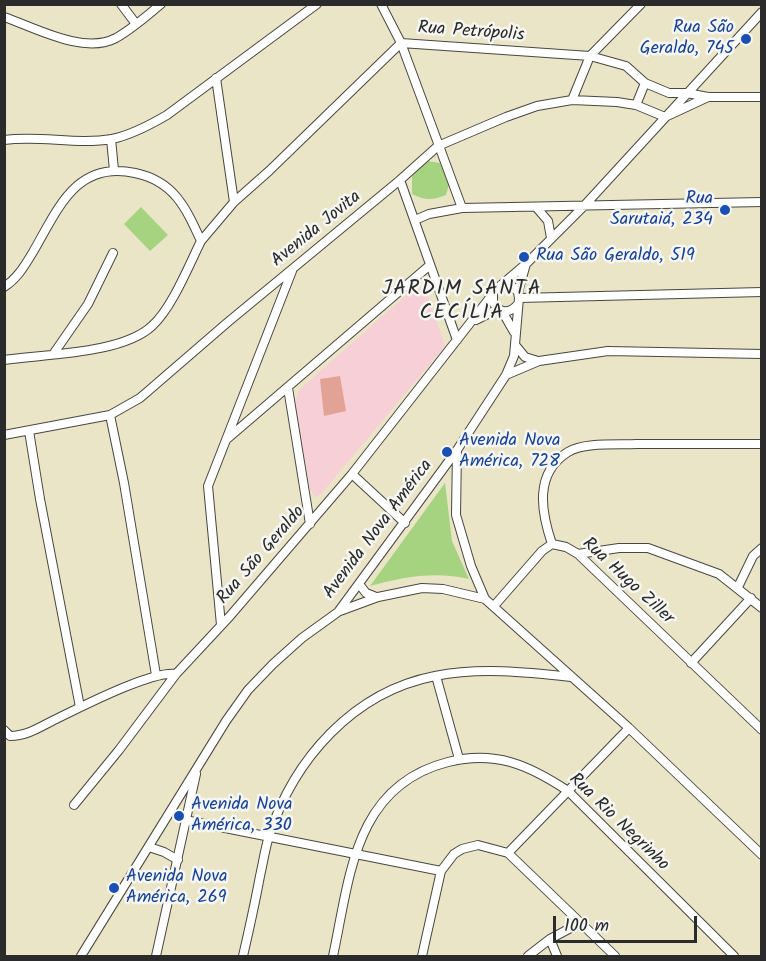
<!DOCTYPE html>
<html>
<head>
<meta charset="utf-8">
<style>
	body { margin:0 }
	#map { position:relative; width:766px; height:961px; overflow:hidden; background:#eae5c7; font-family:Kalam,sans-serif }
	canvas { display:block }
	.frame { position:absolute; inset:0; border:6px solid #2b2b2b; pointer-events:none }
	.scale { position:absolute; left:553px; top:916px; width:144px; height:27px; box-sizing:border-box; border:3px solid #2b2b2b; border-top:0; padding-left:8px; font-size:18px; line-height:21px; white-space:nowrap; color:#2b2b2b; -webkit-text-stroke:4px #f6f6f2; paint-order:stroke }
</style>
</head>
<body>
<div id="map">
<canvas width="766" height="961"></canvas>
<div class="frame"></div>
<div class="scale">100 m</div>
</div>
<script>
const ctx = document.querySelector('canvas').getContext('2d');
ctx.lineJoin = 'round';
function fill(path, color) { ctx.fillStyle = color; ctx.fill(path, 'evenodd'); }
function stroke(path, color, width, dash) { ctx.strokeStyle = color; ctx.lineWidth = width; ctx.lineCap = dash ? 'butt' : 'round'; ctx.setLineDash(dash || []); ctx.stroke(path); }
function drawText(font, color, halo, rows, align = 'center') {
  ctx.font = font + ' Kalam,sans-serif'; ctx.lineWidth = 5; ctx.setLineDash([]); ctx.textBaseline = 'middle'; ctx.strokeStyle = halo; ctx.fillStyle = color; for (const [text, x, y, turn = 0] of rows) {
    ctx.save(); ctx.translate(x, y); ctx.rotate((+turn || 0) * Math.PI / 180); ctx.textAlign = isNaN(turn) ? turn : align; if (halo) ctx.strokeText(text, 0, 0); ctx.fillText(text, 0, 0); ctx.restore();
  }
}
fill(new Path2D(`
	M425 288 445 346 321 494 315 497 310 489 295 404 299 390 411 291Z`), '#f6cfd7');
fill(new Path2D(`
	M427 161 440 163 449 185 446 195C433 200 425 201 412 194V176Z
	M141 207 168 235 150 251 124 224Z
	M445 483 452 541 469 579C435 571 403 577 370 586Z`), '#a6d380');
fill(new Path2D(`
	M340 376 346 411 324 416 320 379Z`), '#e2a295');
const minor = new Path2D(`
	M121 4 136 24
	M381 4 401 43 462 208
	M4 17C36 28 84 55 116 38 132 29 147 16 161 4
	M216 78 234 202
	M645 83 669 93H687L708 97H762
	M572 100 590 56 641 4
	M111 139 114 170
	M4 140C40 135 76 145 112 139 131 135 150 125 167 115L317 4
	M400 180 457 340
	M536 207 548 221 551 238
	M415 220 429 214 462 208 762 202
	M201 241 234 202 269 171 401 43 590 56 626 66 645 83 636 105
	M4 287C18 278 25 265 33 252 58 209 76 160 135 173 174 181 186 208 201 241 189 265 172 308 152 326 122 354 45 354 4 360
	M518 292 526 264
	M519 298 762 292
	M518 304C510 314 499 314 493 302V292L527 263 584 206 762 12
	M502 311 514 332
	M476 320 498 309
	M516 346 525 357 538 361
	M54 353 88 304 113 253
	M506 375 539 361 608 351 762 354
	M288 388 310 524
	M110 415 124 483 156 675
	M29 431 40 499 80 707
	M4 435 110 415 140 398 228 322 400 180 438 146 506 117 537 106 572 100 617 102 636 105 665 117 708 97
	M227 439 430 265
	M762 444C720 444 678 444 637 444 618 445 584 442 568 452 534 473 541 512 552 544L566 547 578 554 762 730
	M457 450 456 515 471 566 485 599
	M352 474 405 523
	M578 554 619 548H648L719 574 762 608
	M359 584 366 593 376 597
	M738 587 753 556 762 548
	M494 606 542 551 552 544
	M340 611 378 597 422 588 443 589 485 599 629 728 762 855
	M221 625 208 486 292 271
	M691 663 751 598
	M436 676 459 759
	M4 730 10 736C27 736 40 727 54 720 79 708 152 670 176 674
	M74 805 119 750 176 674 230 616 352 474 492 295
	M185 820 441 871
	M149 847 164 852 178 860
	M508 853 629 728
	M550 939 557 956
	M81 956 226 721 248 690 273 664 302 638 338 612 457 450 506 375 514 356 519 298 518 292 513 287 501 285
	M156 956 196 774
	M243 956C249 930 255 903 260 876 263 863 265 849 269 836 294 759 353 692 435 676 480 667 526 672 571 677
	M333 956C350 877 354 786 448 762 495 750 529 765 568 791L734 956
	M422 956 441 871 454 854 462 849 478 845 508 853 615 956
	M528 956 550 939 580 923`);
stroke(minor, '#484742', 10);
stroke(minor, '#fff', 8);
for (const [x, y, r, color] of [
	[746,39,6,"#1a4fb4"],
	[725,210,6,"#1a4fb4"],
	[524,257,6,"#1a4fb4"],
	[447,452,6,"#1a4fb4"],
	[179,816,6,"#1a4fb4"],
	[114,888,6,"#1a4fb4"]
]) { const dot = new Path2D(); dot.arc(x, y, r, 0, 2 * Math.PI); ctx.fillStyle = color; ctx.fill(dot); stroke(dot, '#f6f6f2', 2); }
drawText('18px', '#164399', '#f6f6f2', [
	["Rua São",734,29,"right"],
	["Geraldo, 745",734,50,"right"],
	["Rua",713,200,"right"],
	["Sarutaiá, 234",713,221,"right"],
	["Rua São Geraldo, 519",536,257],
	["Avenida Nova",459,442],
	["América, 728",459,463],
	["Avenida Nova",191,806],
	["América, 330",191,827],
	["Avenida Nova",126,878],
	["América, 269",126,899]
], 'left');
drawText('18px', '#2b2b2b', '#f6f6f2', [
	["Rua Petrópolis",471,33,4],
	["Avenida Jovita",317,230,-39],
	["Avenida Nova América",379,530,-53],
	["Rua São Geraldo",262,556,-49],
	["Rua Hugo Ziller",627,582,43],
	["Rua Rio Negrinho",618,823,44]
]);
ctx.letterSpacing = '1.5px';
drawText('21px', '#2b2b2b', '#f6f6f2', [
	["JARDIM SANTA",462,290],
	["CECÍLIA",462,314]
]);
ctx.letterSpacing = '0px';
</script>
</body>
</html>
